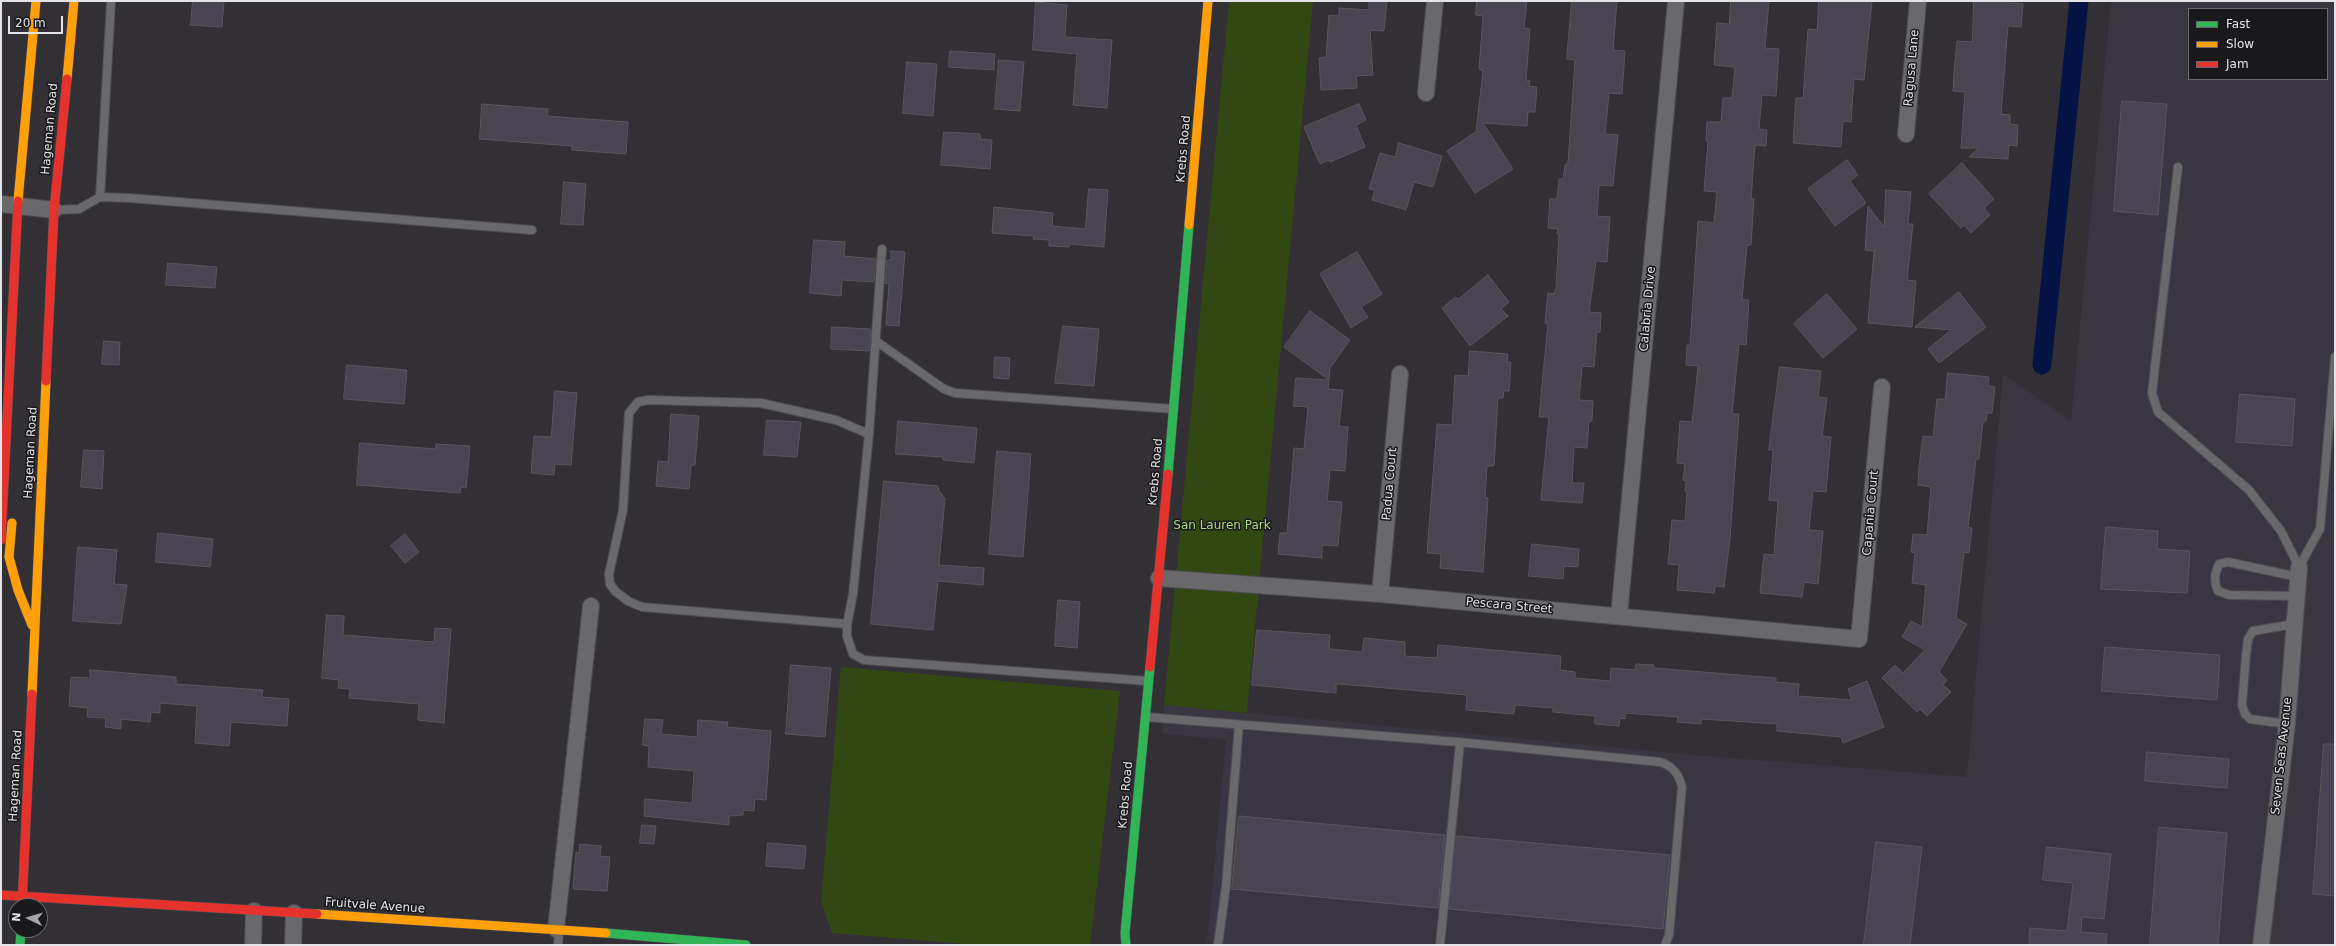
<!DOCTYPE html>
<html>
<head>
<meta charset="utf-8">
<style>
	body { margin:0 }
	#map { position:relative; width:2336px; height:946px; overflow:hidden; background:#323035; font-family:"DejaVu Sans",sans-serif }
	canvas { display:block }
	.frame { position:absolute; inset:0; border:2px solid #e4e3e7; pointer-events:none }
	.legend { position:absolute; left:2188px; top:8px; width:140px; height:72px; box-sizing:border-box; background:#19181b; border:1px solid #6a696d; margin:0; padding:5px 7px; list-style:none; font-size:12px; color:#e4e3e7 }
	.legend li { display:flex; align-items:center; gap:8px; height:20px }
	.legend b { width:20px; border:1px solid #6a696d }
	.north { position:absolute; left:8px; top:898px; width:40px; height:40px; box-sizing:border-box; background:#19181b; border:1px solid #6a696d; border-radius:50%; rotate:275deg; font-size:11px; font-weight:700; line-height:16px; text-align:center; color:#e4e3e7 }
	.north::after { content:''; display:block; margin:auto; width:14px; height:18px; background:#a6a4a9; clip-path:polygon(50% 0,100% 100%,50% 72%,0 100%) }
	.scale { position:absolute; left:8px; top:16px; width:55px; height:18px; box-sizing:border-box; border:2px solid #e4e3e7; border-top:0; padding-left:5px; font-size:12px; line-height:14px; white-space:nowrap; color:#e4e3e7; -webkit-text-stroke:3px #19181b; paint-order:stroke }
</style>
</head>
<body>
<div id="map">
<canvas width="2336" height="946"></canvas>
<div class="frame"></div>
<ul class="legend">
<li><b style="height:5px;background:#30b455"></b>Fast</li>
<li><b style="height:5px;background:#ff9f0a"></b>Slow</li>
<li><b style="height:5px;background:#e5322d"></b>Jam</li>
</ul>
<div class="north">N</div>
<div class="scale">20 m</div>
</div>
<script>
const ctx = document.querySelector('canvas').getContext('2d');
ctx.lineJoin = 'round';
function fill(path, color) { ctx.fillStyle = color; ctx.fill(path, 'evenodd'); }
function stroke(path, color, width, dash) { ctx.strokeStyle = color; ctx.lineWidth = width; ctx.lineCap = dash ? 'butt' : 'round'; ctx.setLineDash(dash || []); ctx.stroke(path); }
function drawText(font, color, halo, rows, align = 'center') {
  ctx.font = font + ' "DejaVu Sans",sans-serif'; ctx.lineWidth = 3; ctx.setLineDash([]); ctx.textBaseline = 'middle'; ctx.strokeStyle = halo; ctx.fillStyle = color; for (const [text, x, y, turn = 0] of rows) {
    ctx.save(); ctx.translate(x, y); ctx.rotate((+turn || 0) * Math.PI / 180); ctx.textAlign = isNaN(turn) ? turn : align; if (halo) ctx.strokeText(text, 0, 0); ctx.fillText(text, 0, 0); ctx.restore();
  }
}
fill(new Path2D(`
	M2111 1H2335V945H1226L1207 943 1226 740 1162 733 1164 705 1694 755 1967 777 2003 374 2071 421ZM2189 9H2327V79H2189Z`), '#3a3641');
fill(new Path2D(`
	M1229 1H1313L1247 713 1164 705Z
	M841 667 1120 691 1090 945H977L832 933 821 901Z`), '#314813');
stroke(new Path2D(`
	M2042 365 2079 1`), '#041244', 19);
const building = new Path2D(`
	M193 1H224L222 27 191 25Z
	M1369 1H1387L1384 31 1370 30 1373 75 1356 76 1357 88 1321 90 1319 58 1326 57 1329 15 1339 16V8L1369 10Z
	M1477 1H1527L1524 28 1530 29 1526 80 1530 81 1529 86 1537 87 1535 112H1528L1527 126 1483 123 1513 169 1475 193 1447 151 1476 132 1483 71 1479 69 1483 16 1476 15Z
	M1572 1H1617L1613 50 1625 51 1622 94 1609 93 1605 134 1618 135 1613 186 1599 185 1597 216 1610 217 1607 262 1596 261 1589 312 1601 313 1600 332H1597L1594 367 1582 366 1579 400 1593 401 1592 421H1589L1587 448 1574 447 1572 483H1584L1582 503 1541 500 1549 417H1539L1548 323H1545L1548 293 1554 294 1556 287 1559 234H1557L1558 229 1548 228 1550 199H1557L1559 179H1563L1565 165 1568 163 1575 60 1567 59Z
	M1731 1H1769L1765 48 1779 49 1776 96 1762 95 1759 129 1767 130 1766 146 1755 145 1751 199H1754L1751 245H1747L1742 300H1749L1746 345 1739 344 1732 414H1739L1730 539 1724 587 1715 586 1714 593 1677 590 1679 565 1668 564 1672 520 1685 521 1687 491H1685L1686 481 1683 480 1685 464 1677 463 1680 421 1692 422 1695 396 1698 366 1686 365 1687 345H1690L1698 221 1714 223 1717 192 1704 191 1708 141H1706L1707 122H1721L1723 98H1732L1735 67 1714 65 1717 23 1729 24Z
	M1819 1H1872L1864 80 1854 79 1851 122 1843 121 1841 147 1793 143 1796 98H1803L1808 29 1817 30Z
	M1974 1H2013V3L2023 4 2021 27 2008 26 2001 114 2010 115V124L2018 125 2017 146 2009 145 2008 159 1969 157 1979 148H1961L1965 92 1953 91 1954 72 1957 41 1972 42Z
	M1036 2 1067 5 1065 37 1112 40 1107 108 1073 105 1077 54 1033 50Z
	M950 51 995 54 994 70 949 67Z
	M999 60 1024 62 1020 111 995 109Z
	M907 62 937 64 933 116 903 113Z
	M2122 101 2167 104 2158 215 2114 211Z
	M482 104 548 109 547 116 628 122 626 154 572 150V146L480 139Z
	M1359 104 1366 120 1356 125 1365 147 1330 162 1329 160 1320 164 1304 127Z
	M944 132 980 134V139L992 140 990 169 941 165Z
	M1399 143 1442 156 1433 187 1414 182 1406 210 1372 200 1375 190 1369 189 1380 153 1395 157Z
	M1847 160 1858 175 1850 181 1866 203 1835 226 1808 189Z
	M1962 163 1994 199 1984 208 1990 215 1971 233 1964 225 1961 228 1929 194Z
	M564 182 586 184 583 225 561 224Z
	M1089 189 1108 190 1104 247 1070 244 1069 247 1049 246V240L1033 239 1034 236 992 233 994 207 1053 213 1052 226 1085 229Z
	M1886 190 1911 192 1908 224H1913L1907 280 1916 281 1912 327 1868 323 1874 251 1865 250 1868 206 1884 227Z
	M814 240 845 242 844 256 876 259 874 282 842 280 841 296 810 293Z
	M891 251 905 252 899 326 886 325 889 284 885 283 887 260H891Z
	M1357 252 1382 294 1361 307 1368 317 1351 328 1320 274Z
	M168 263 217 267 215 288 166 285Z
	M1488 275 1509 302 1501 309 1508 316 1470 346 1442 308 1456 297 1458 299Z
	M1959 292 1986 327 1939 363 1928 349 1951 330 1915 327Z
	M1827 294 1857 329 1823 358 1794 324Z
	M1310 311 1350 340 1330 368 1329 380 1284 347Z
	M1063 326 1099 329 1094 386 1055 383Z
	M832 327 871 329 869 351 831 349Z
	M104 341 120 342 119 365 102 364Z
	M1470 351 1508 354 1507 362H1511L1509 391H1504L1503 398H1498L1494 466H1487L1485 497 1488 498 1483 572 1440 568 1441 554 1427 553 1437 424 1452 425 1455 375 1468 376Z
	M995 357 1010 358 1009 379 994 378Z
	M347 365 407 370 404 404 344 399Z
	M1780 367 1821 371 1818 397 1827 398 1822 436 1831 437 1826 492 1813 491 1809 530 1823 531 1818 584 1804 582 1802 597 1760 593 1764 554 1774 555 1778 501 1769 500 1773 450H1769Z
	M1948 373 1989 377 1988 386 1995 387 1992 413H1987L1986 421H1983L1979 459H1976L1968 527 1972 528 1969 553 1964 552 1959 594 1956 618 1967 624 1939 672 1947 680 1943 685 1951 692 1927 716 1920 709 1917 712 1882 678 1895 665 1903 673 1925 650 1902 637 1911 621 1922 627 1926 585 1912 583 1915 553 1911 552 1913 534 1927 535 1931 487 1918 485 1919 467 1923 436 1933 437 1937 399H1945Z
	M1296 378 1329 380 1328 389 1343 390 1339 426 1348 427 1345 471 1330 470 1327 501 1342 502 1338 546 1322 545V558L1278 554 1280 533H1287L1294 448 1304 449 1308 407 1294 406Z
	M555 391 577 393 571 465 555 464 554 475 531 473 534 436 551 437Z
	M2240 394 2295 399 2292 446 2236 442Z
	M671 414 699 416 695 465H691L689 489 656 486 658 461 668 462Z
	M767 420 801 422 797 457 764 455Z
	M898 421 977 428 974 463 943 460V457L896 454Z
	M360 443 436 449V444L470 446 466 488 461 487 460 493 357 485Z
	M84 450 104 451 102 489 81 487Z
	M997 451 1031 454 1023 557 989 554Z
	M884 481 938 486 939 491 945 498 939 565 984 568 983 585 938 581 933 630 871 624Z
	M2106 527 2158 531 2157 549 2190 551 2187 593 2101 589Z
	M158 533 213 539 210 567 156 562Z
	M405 534 419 552 405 563 391 546Z
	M1532 544 1579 549 1578 567 1564 566 1563 579 1529 576Z
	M78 547 117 550 114 584 127 585 121 624 73 621Z
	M1058 600 1080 602 1077 648 1055 646Z
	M327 615 344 616 343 635 434 642 435 628 451 629 444 723 418 720 419 704 349 698 350 689 338 688 339 680 322 678Z
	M1257 630 1330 635 1329 649 1362 652 1364 638 1405 642V656L1437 658 1438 645 1561 656 1560 670 1575 672V678L1610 681 1611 668 1635 670 1636 664 1654 665V668L1776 678V682L1799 684 1798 696 1852 700 1848 689 1867 681 1884 727 1843 743 1841 737 1777 731V724L1701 719V724L1677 722 1678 717 1626 713 1625 719 1620 718 1619 726 1595 724V716L1553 712V708L1515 705 1514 714 1466 710 1467 695 1340 684H1336V693L1252 685Z
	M2105 647 2220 655 2217 700 2102 691Z
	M791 665 831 668 825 737 786 734Z
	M90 670 176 677V684L263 690 262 697 289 699 287 726 231 722 229 746 195 743 197 706 160 703V713L151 712 150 722 121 719V729L105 727 106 718 87 717 88 708 69 706 71 677 90 678Z
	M645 719 663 720 661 734 697 737 698 720 728 722 727 727 771 731 766 800 755 799 754 811 743 810V815L729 816V825L644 816 645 799 692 803 694 771 648 767 649 746 643 745Z
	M2324 744H2335V896L2313 894Z
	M2147 752 2229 759 2227 788 2145 781Z
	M1239 816 1445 835 1438 908 1232 889Z
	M642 825 656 826 654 844 640 843Z
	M2159 827 2227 833 2218 945H2150Z
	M1456 836 1670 855 1663 929 1449 909Z
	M1876 842 1922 847 1910 945H1864Z
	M768 843 806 846 804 869 766 866Z
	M580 844 601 846 600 856 610 857 607 891 573 889 576 852 579 853Z
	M2047 847 2111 854 2104 919 2082 917 2081 932 2107 934 2106 945H2029L2030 928 2067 931 2073 883 2043 880Z`);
fill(building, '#494452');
stroke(building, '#58565a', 1);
const lane = new Path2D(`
	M2178 167 2152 393 2158 412 2249 490 2281 531 2299 567
	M100 197 111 1
	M55 210 79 209 100 197 129 198 532 230
	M882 249 869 434 853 594 847 625V636L853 654 864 660 1148 681
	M876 341 944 389 955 393 1173 409
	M2299 567 2320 529 2335 357
	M2297 596 2229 595 2218 591C2214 581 2214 575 2219 564L2228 562 2298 577
	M847 624 642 607 628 601 615 591 610 584 609 574 623 510 629 413 638 402 648 400 761 403 836 420 869 434
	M1146 717 1458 742 1660 762C1673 766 1679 774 1682 787L1669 935 1665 945
	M2287 724 2250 719 2245 714 2242 705 2246 655 2248 639 2253 631 2294 624
	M558 945 559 930
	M1218 945 1226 886 1239 725
	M1440 945 1460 743`);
const street = new Path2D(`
	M1426 93 1435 1
	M1906 134 1918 1
	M1 204 54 210
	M1159 578 1380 594 1859 639 1882 387
	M1380 594 1400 374
	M1619 616 1676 1
	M556 929 591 606
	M253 945 254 911
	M293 945 294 913
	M2261 945 2287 724 2299 567`);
const fast = new Path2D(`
	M1168 474 1189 225
	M606 933 746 945
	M20 945 21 930
	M1126 945 1125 933 1150 667`);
const slow = new Path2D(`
	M67 79 74 1
	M18 201 36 1
	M1189 225 1208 1
	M12 523 9 557 18 590 32 625
	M32 694 46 381
	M317 914 606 933`);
const jam = new Path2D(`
	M46 381 54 210 67 79
	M1 540 18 201
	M1150 667 1168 474
	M1 895 317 914
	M22 906 32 694`);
stroke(lane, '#4f4d51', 10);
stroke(street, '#4f4d51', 18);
stroke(fast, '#4f4d51', 10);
stroke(slow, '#4f4d51', 10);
stroke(jam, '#4f4d51', 10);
stroke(lane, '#69686b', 8);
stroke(street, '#69686b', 16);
stroke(fast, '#30b455', 9);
stroke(slow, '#ff9f0a', 9);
stroke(jam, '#e5322d', 9);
drawText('12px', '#e4e3e7', '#19181b', [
	["Ragusa Lane",1912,68,-85],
	["Hageman Road",50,129,-85],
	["Krebs Road",1184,149,-85],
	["Calabria Drive",1648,309,-85],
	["Hageman Road",31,453,-87],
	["Krebs Road",1156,472,-85],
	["Padua Court",1390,484,-85],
	["Capania Court",1871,513,-85],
	["Pescara Street",1509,606,5],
	["Seven Seas Avenue",2282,756,-84],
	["Hageman Road",16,776,-87],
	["Krebs Road",1126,795,-85],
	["Fruitvale Avenue",375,906,4]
]);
drawText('12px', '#aede7e', '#19181b', [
	["San Lauren Park",1222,526]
]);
</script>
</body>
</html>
